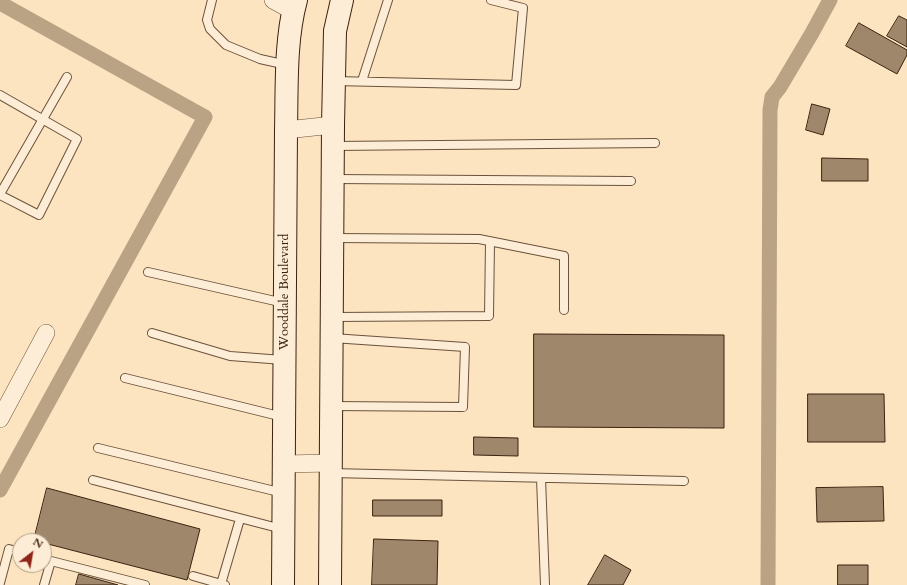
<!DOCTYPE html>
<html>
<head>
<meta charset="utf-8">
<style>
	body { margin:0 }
	#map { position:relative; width:907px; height:585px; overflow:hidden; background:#fce4c0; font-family:Cardo,serif }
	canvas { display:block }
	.north { position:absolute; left:12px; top:533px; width:40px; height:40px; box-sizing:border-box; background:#fdedd6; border:1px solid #af9c86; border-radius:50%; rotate:31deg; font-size:11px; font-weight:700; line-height:16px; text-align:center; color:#3b220f }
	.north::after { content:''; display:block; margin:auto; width:14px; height:18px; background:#8f2418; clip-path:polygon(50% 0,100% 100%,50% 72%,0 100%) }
</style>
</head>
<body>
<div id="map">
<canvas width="907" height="585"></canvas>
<div class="north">N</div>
</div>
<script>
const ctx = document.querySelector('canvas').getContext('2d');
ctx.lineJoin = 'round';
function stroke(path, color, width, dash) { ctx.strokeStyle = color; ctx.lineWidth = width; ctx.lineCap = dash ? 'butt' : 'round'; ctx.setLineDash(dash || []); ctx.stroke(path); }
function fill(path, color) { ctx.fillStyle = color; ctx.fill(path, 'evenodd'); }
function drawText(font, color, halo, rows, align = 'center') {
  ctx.font = font + ' Cardo,serif'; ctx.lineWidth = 3.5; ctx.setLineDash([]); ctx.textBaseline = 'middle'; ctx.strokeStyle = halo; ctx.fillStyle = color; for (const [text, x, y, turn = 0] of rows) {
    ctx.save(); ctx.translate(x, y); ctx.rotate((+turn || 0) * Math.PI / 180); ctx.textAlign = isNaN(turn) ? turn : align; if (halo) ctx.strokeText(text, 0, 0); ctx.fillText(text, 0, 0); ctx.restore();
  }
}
stroke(new Path2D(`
	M0 3 205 117 0 490
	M768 585 770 110 772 97 780 87 812 33 830 0`), '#baa284', 15);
const building = new Path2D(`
	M899 16 907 20V47L887 36Z
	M859 23 907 50V55L897 74 846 46Z
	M812 104 830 109 823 135 806 130Z
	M822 158 868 159V181H822Z
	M534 334 724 335V428L534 427Z
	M808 394H884L885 442H808Z
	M474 437 518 438V456L474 455Z
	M883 487 884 521 817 522 816 488Z
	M47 488 200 529 187 580 44 543V541L34 540Z
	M373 500H442V516H373Z
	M374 539 438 541 437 585H372Z
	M605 555 631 570 623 585H588Z
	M838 565H868V585H838Z
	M79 574 118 585H76Z`);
fill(building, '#9f876b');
stroke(building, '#3b220f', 1);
const lane = new Path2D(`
	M212 0 207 20 210 29 226 45 260 59 287 65
	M334 81 516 85 523 8 491 0
	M362 81 388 0
	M0 95 77 139 39 215 0 195
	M333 146 655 143
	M334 179 631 181
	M0 194 67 77
	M333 238 479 239 564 256V310
	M148 272 284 303
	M333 317 489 316 490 242
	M152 333 230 356 283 360
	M125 378 283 417
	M331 406 463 407 465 347 332 338
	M98 448 283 493
	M331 473 684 481
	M541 478 545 585
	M93 480 282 529
	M193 576 225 585
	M0 583 9 549 20 552
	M221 584 240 519
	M44 585 51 561 145 585`);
const street = new Path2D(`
	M273 0 293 11
	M286 130 333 125
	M0 419 46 333
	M284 464 331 463`);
const secondary = new Path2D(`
	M283 585 286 130C287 88 285 40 296 0
	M330 585 333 125 335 31 342 0`);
stroke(lane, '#6b523b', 10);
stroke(street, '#6b523b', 18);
stroke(secondary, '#3b220f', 24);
stroke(lane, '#fdedd6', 8);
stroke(street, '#fdedd6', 17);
stroke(secondary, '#fdedd6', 22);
drawText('13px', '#3b220f', '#fdedd6', [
	["Wooddale Boulevard",285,292,-90]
]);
</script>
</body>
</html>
